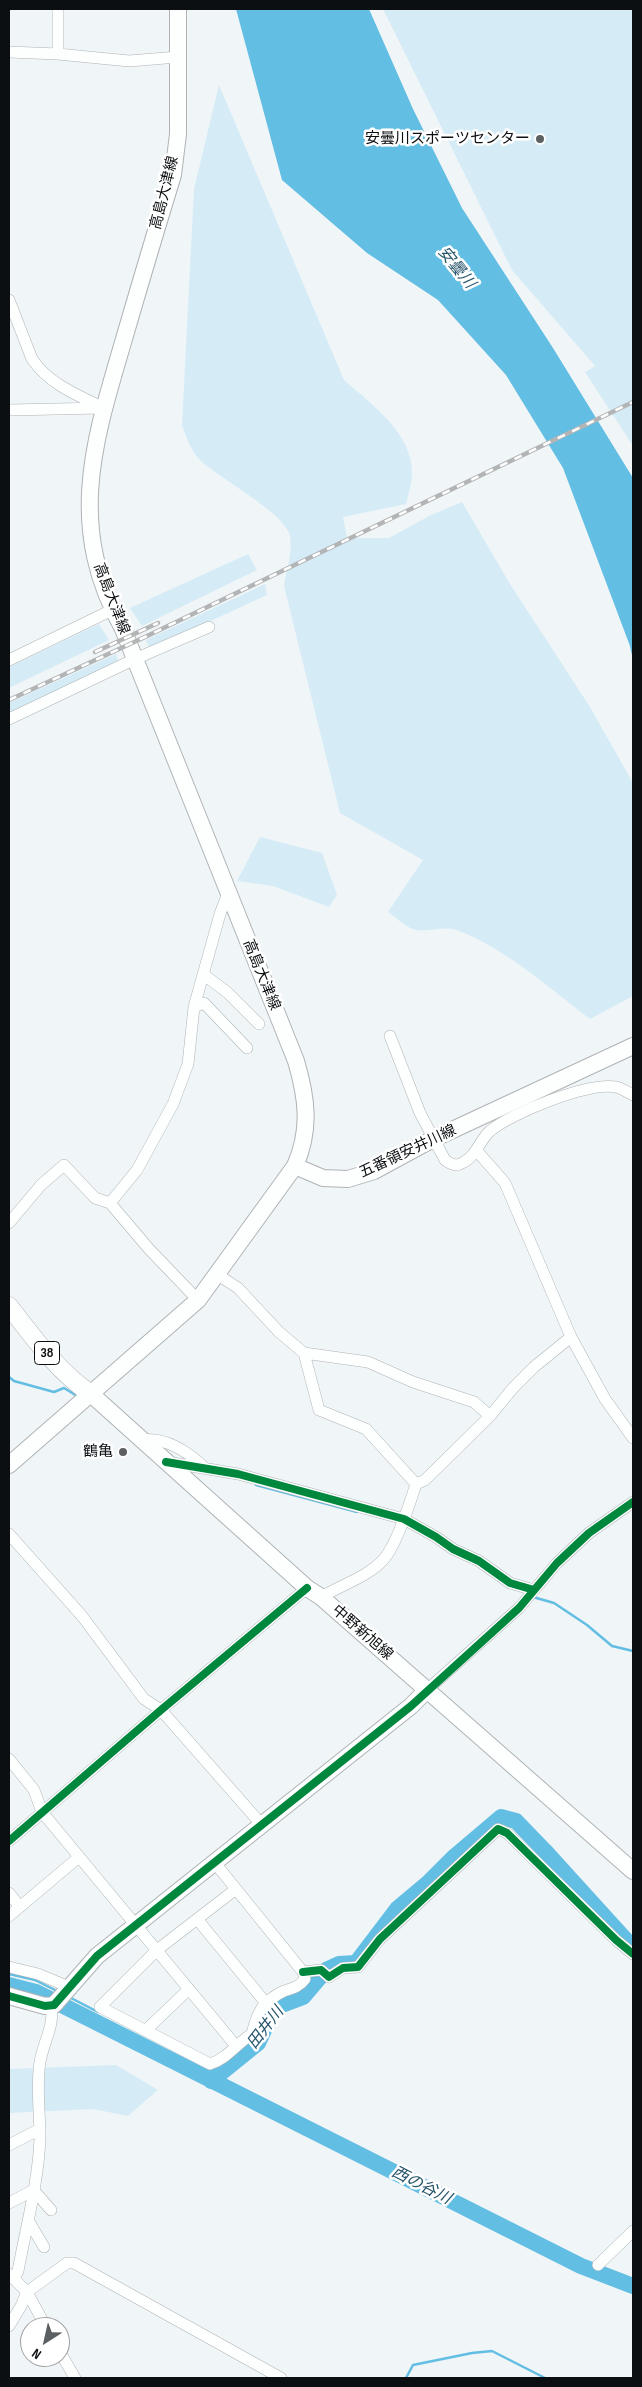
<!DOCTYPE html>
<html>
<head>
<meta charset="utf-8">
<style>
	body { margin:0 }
	#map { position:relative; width:642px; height:2387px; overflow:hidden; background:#f0f5f8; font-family:"Sofia Sans Condensed",sans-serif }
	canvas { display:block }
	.frame { position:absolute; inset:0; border:10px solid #0c0f11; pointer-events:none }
	.north { position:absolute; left:20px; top:2317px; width:50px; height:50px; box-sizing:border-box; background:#fff; border:1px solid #9e9fa0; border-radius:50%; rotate:215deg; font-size:14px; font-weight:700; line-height:20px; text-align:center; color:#0c0f11 }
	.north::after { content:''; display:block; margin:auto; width:18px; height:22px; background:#5c6062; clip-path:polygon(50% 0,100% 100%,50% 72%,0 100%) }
</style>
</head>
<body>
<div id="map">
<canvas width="642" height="2387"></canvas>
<div class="frame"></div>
<div class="north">N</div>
</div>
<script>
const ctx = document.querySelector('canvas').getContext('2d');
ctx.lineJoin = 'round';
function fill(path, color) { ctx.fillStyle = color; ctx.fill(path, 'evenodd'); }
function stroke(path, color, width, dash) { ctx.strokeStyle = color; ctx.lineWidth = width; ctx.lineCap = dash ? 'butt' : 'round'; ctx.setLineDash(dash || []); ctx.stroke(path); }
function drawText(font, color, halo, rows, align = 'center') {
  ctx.font = font + ' "Sofia Sans Condensed","Noto Sans JP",sans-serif'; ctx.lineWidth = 5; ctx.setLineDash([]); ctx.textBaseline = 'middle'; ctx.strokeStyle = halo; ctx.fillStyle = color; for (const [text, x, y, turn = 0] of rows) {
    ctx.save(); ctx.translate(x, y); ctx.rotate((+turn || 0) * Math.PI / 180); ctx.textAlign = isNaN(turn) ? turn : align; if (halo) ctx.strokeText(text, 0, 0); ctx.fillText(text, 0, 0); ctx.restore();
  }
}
fill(new Path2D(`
	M383 9H633V446L585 372 595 366 512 270Z
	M219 85 344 380C371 404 413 433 412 474 412 484 408 495 406 504L343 517 347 538H389L431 515 462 502 510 584 590 707 633 783V996L590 1019C552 990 503 947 459 931 443 924 426 935 410 928 403 924 395 917 388 912L423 860 340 813 284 586C286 570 293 553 290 536 287 515 220 478 202 462 191 452 187 439 182 425L194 189Z
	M248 554 257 570 142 626 130 608Z
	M265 584 267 595 150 649 146 640Z
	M99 624 109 640 9 688V667Z
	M116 654 119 664 9 716V703Z
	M260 837 322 853 337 895 329 907 273 886 237 881Z
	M116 2065 158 2090 128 2116 93 2109 9 2113V2069Z`), '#d5ecf7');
fill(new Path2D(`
	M236 9H369L413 109 462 208 553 348 633 478V660L630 646 563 468 506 375 438 300 367 253 282 180Z`), '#63bee3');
stroke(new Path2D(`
	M9 1377 14 1381 54 1392 64 1388 77 1396
	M256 1485 357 1512
	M533 1597 554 1603 587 1625 612 1646 633 1651
	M9 1974 35 1980 57 1991
	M71 1998 98 2012
	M207 2068 219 2074
	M406 2378 413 2365 472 2353 492 2351 545 2378`), '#63bee3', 2.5);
stroke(new Path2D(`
	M9 1985 36 1992 581 2266 633 2286
	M211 2081 258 2043 272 2013 279 2006 303 1997 326 1970 339 1964 356 1963 397 1909 428 1883 455 1856 501 1817 516 1821 544 1850 633 1948`), '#63bee3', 16);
const street = new Path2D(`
	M58 9V54
	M9 52 58 54 129 61 178 57
	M9 300 32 359C49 384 77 395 104 408
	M9 410 102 408
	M9 660 112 610
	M9 719 135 659 209 627
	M203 974 228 993 259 1024
	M194 1007 204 1003 247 1048
	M390 1036 420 1113 445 1160C451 1164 456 1167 462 1163 476 1157 479 1141 490 1131 511 1113 588 1082 616 1087 622 1088 628 1093 633 1095
	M476 1150 505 1183 571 1337 605 1399 633 1438
	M110 1203 137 1170 173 1104 188 1064 194 1007 220 914 228 893
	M9 1223 41 1185 64 1165 95 1198 110 1203 149 1249 198 1300
	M218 1275 238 1288 279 1332 304 1353 368 1362 413 1382 474 1402 490 1416
	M304 1353 319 1410 366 1429 416 1484
	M142 1440C166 1437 188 1452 205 1468
	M167 1462 238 1474 404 1519 436 1537 453 1549 479 1561 510 1583 534 1590
	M9 1534 82 1616 144 1699 161 1710 262 1825
	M321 1597C341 1585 368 1577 384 1559 396 1545 410 1503 416 1484L425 1480 490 1416 513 1388 534 1367 571 1337
	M427 1690 519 1608 557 1563 589 1533 633 1502
	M9 1759 34 1790 42 1812 236 2046
	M9 1841 161 1710 307 1588
	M215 1863 303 1972 305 1979C299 1987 293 1988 284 1991 263 2001 257 2012 252 2034 237 2043 227 2059 210 2064L100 2007 157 1950 236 1889
	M9 1893 20 1907
	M9 1916 79 1857
	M197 1919 265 2002
	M9 1967 38 1974 69 1987
	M303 1972 321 1970 329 1977 343 1968 358 1967 380 1939 498 1829 507 1833 616 1940 633 1954
	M146 2030 189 1989
	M9 2145 40 2129
	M9 2203 32 2191 37 2194 51 2210
	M28 2220 44 2247
	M598 2265 633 2231
	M9 2274 27 2292 46 2327
	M14 2278 18 2271C26 2228 38 2183 40 2139 40 2114 36 2086 40 2062 43 2043 55 2025 51 2006
	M9 2326 21 2306 27 2292 67 2263H74L281 2378
	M60 2352 75 2378`);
const secondary = new Path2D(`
	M295 1166 323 1178 348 1179 374 1171 433 1139 633 1046
	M91 1394 307 1588 321 1597 633 1871
	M9 1465 198 1300 295 1166C311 1130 307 1098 296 1061L123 629C66 526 93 444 124 339 140 284 156 230 173 175L178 134V9
	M9 1996 45 2006 54 2005 97 1956 411 1706 427 1690`);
const primary = new Path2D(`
	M9 1306C33 1337 58 1372 91 1394`);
stroke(street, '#afb3b5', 12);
stroke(secondary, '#afb3b5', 18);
stroke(primary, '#afb3b5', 19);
stroke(street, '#fdfefe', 11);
stroke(secondary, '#fdfefe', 16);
stroke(primary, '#fdfefe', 18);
const rail = new Path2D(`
	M95 652 158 623
	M9 700 145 637 633 402`);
stroke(rail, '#b3b4b5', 4.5);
stroke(rail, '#fff', 2.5, [8]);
stroke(new Path2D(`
	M166 1462 238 1474 404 1519 436 1537 453 1549 479 1561 510 1583 534 1590
	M9 1841 161 1710 307 1588
	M303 1972 321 1970 329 1977 343 1968 358 1967 380 1939 498 1829 507 1833 616 1940 633 1954
	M9 1996 45 2006 54 2005 97 1956 411 1706 519 1608 557 1563 589 1533 633 1502`), '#00873e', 8);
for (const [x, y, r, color] of [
	[540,139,5,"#5c6062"],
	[123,1452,5,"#5c6062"]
]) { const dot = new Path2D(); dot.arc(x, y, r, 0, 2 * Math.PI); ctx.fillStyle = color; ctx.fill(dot); stroke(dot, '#fff', 2); }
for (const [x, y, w] of [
	[47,1353,25]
]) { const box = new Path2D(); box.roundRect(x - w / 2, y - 11.5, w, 23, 4); ctx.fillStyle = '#fff'; ctx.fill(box); stroke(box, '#0c0f11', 1); }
drawText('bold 14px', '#0c0f11', null, [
	["38",47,1353]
]);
drawText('15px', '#0c0f11', '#fff', [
	["安曇川スポーツセンター",530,139],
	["鶴亀",113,1452]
], 'right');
drawText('15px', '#0c0f11', '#fff', [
	["高島大津線",165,193,-76],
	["高島大津線",111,599,69],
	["高島大津線",261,975,68],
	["五番領安井川線",408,1152,-25],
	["中野新旭線",362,1633,41]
]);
drawText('italic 16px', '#24546a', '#fff', [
	["安曇川",456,268,51],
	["田井川",266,2028,-52],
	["西の谷川",421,2186,27]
]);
</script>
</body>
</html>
